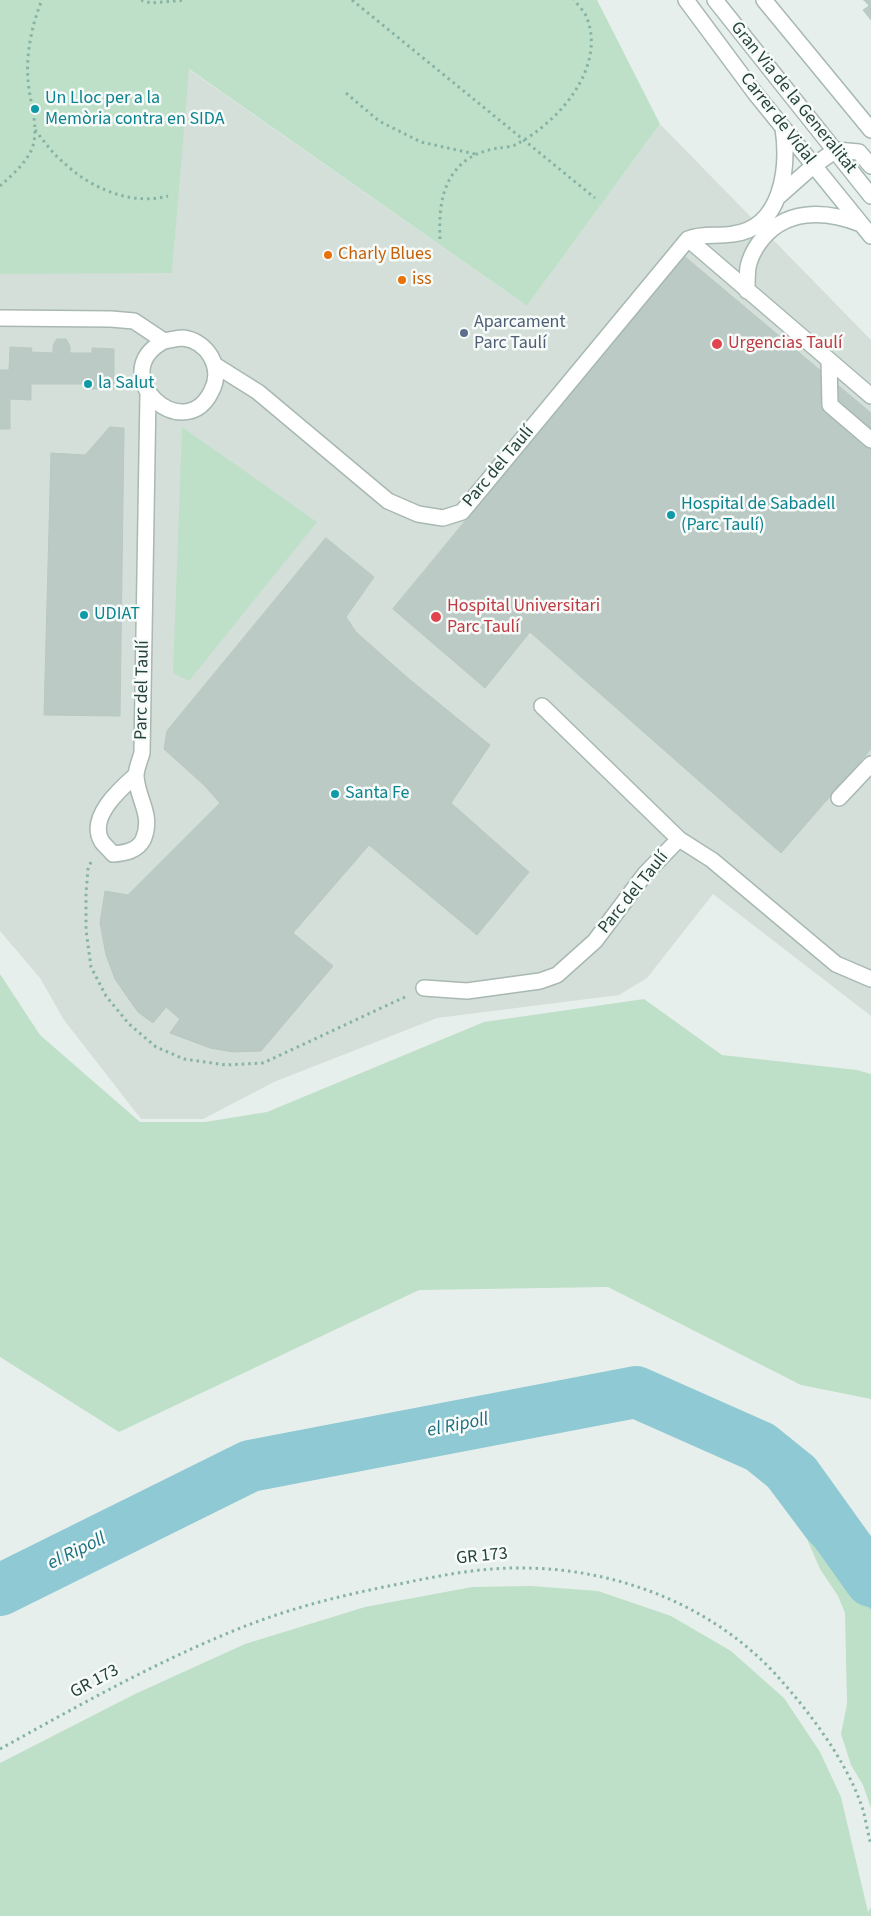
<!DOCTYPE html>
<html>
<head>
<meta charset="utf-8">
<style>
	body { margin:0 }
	canvas { display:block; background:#e6efeb }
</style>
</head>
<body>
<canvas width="871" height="1916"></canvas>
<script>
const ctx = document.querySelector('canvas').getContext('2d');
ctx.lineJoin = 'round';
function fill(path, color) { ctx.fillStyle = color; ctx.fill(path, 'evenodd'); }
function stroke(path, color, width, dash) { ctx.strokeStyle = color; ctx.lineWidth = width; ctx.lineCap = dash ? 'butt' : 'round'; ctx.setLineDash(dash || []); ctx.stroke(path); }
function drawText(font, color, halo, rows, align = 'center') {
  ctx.font = font + ' "Source Sans 3",sans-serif'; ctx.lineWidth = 5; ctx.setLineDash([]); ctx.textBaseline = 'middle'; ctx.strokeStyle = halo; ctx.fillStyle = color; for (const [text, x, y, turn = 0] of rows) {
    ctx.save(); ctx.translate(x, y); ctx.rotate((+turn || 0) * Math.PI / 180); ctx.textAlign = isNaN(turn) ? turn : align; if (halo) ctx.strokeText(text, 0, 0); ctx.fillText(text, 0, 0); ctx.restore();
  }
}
fill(new Path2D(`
	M188 69 527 306 660 124 871 340V1016L713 894 647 978 619 995 437 1018 274 1082 203 1119H141L64 1020 40 978 0 931V273H172Z`), '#d4dfda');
fill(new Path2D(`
	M0 0H597L660 124 527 306 189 69 172 273 0 274Z
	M182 427 317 522 189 681 173 673Z
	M0 974 40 1035 140 1122H205L267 1112 484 1022 644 999 722 1055 857 1070 871 1074V1399L801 1385 608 1287 419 1290 119 1432 0 1357Z
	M807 1539 871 1568V1808L863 1785 851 1765 841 1734 847 1704 845 1613 838 1596 820 1569Z
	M531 1586 598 1591 671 1616 731 1651 784 1698 820 1752 841 1797 868 1912 871 1907V1916H0V1763L135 1694 245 1644 365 1607 472 1587Z`), '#bfe0c8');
fill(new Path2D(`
	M716 1429 769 1446 818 1479 871 1550V1610L849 1581 807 1539 742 1452Z`), '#8ec9d4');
stroke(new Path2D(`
	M0 1590 250 1466 636 1392 760 1447 796 1476 871 1581`), '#8ec9d4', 52);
const building = new Path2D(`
	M864 0H871V20L863 10 869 6Z
	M684 256 871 413V749L781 853 530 632 485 688 393 609Z
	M57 339H66L70 346V353H92V348L114 349V389H91V384H31V400L10 399V429H0V370H9L10 347 32 348 31 352 53 353V346Z
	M110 427 124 428 120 716 44 715 51 453 85 455Z
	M326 538 374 577 346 617 356 632 409 679 490 745 451 803 529 872 477 935 369 845 293 933 333 966 261 1051 233 1052 210 1048 170 1033 180 1019 166 1007 153 1023 138 1012 128 998 115 979 106 955 100 923 105 891 128 895 220 803 205 786 164 749 167 731Z`);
fill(building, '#bbcac4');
stroke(building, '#b8c9c2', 1);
const minor = new Path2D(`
	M686 0 755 93 871 236
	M715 0 871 196
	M764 0 871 130
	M778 197 813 166 836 150 859 152 871 166
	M688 239 871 396
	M747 291C747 283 747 275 748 267 750 258 754 250 759 243 784 208 825 210 861 224
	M0 318 111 319 134 321 164 341C170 340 177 338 183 338 208 341 223 368 212 390 185 449 103 374 164 341
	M829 360 830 405 871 440
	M215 365 258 392 388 501 418 514 443 518 462 512 688 239C703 233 717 237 733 234 782 228 789 168 783 128
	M542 706 679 839
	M136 775C120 789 87 818 102 842 105 846 110 850 113 854 125 853 137 851 143 840 154 815 137 799 136 776 136 769 140 760 142 753L148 394
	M839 798 871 764
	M424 988 467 991 540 981 557 975 595 941 645 874 679 839 712 860 836 964 871 979`);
stroke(minor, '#a8b8b2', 18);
stroke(new Path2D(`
	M141 0 151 3 186 0
	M352 0 595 198
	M346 93 379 121 421 142 475 154
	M35 130C44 141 52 153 63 162 90 188 131 206 168 196
	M0 186C11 176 24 165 31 151 41 129 29 102 28 79 26 53 32 24 42 0
	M440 239C439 216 440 189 456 170 466 157 483 150 499 148 504 147 512 147 517 144 558 122 606 69 587 18 585 12 578 5 574 0
	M91 862 88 869 86 893V930L91 967 106 996 129 1024 156 1047 184 1059 226 1065 263 1063 405 997
	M0 1749C76 1707 152 1664 233 1631 286 1609 342 1595 399 1584 438 1576 477 1568 517 1568 615 1567 714 1605 779 1678 811 1714 848 1763 863 1810 866 1821 868 1834 871 1845`), '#86b3a5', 3, [2.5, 4]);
stroke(minor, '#fff', 15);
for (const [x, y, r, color] of [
	[35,109,5,"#0f9aa8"],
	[328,255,5,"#e8710a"],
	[402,280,5,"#e8710a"],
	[464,333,5,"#5c6f8a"],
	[717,344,6,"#e0444e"],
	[88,384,5,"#0f9aa8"],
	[671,515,5,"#0f9aa8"],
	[84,615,5,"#0f9aa8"],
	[436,617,6,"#e0444e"],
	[335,794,5,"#0f9aa8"]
]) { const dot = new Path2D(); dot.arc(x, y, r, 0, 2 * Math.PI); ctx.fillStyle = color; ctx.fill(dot); stroke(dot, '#f7fbf9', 2); }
drawText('18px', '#24423a', '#f7fbf9', [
	["Gran Via de la Generalitat",793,98,51],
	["Carrer de Vidal",777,119,52],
	["Parc del Taulí",499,467,-50],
	["Parc del Taulí",143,690,-89],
	["Parc del Taulí",634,893,-51],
	["GR 173",482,1557,-6],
	["GR 173",95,1682,-28]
]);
drawText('18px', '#0d838f', '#f7fbf9', [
	["Un Lloc per a la",45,99],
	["Memòria contra en SIDA",45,120],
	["la Salut",98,384],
	["Hospital de Sabadell",681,505],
	["(Parc Taulí)",681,526],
	["UDIAT",94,615],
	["Santa Fe",345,794]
], 'left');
drawText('18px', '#c56008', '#f7fbf9', [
	["Charly Blues",338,255],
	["iss",412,280]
], 'left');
drawText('18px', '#4e5e75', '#f7fbf9', [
	["Aparcament",474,323],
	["Parc Taulí",474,344]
], 'left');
drawText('18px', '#be3a42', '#f7fbf9', [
	["Urgencias Taulí",728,344],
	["Hospital Universitari",447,607],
	["Parc Taulí",447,628]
], 'left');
drawText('italic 19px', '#1c6f80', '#f7fbf9', [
	["el Ripoll",458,1426,-11],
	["el Ripoll",77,1552,-26]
]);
</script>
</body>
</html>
